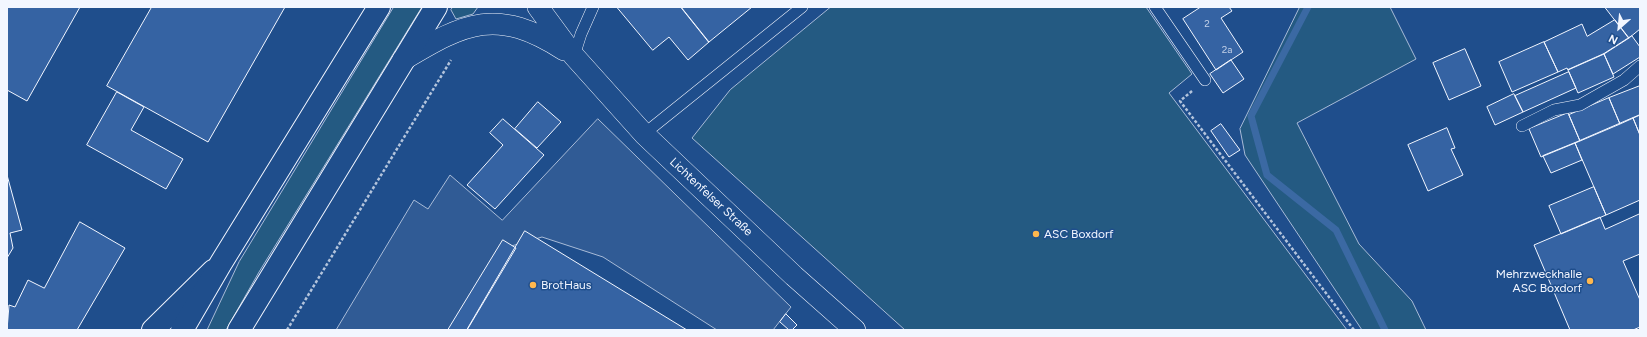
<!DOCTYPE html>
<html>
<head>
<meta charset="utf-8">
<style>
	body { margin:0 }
	#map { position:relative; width:1647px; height:337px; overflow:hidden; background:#1f4e8c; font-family:Figtree,sans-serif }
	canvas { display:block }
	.frame { position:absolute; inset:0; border:8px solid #f2f6ff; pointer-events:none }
	.north { position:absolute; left:1599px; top:8px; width:40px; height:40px; -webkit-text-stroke:3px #1f4e8c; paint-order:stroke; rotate:207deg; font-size:11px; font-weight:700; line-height:16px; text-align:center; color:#f2f6ff }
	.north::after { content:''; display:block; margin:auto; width:14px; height:18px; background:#f2f6ff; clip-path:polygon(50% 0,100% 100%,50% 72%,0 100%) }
</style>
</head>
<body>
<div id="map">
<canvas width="1647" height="337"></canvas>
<div class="frame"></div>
<div class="north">N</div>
</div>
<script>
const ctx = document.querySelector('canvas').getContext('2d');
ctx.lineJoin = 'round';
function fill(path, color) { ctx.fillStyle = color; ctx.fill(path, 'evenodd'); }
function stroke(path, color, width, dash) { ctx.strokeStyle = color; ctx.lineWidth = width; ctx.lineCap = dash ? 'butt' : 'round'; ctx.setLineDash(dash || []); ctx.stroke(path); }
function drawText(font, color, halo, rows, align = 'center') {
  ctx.font = font + ' Figtree,sans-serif'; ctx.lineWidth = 3; ctx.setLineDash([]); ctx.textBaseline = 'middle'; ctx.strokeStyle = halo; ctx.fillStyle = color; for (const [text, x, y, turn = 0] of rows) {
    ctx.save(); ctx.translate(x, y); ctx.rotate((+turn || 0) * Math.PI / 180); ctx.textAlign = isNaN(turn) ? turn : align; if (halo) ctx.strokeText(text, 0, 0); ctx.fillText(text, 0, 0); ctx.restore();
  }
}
const green = new Path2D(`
	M394 7H422L259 272 226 330H207L239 262Z
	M453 7H478L473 14 456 19 451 10Z
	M831 7H1146L1192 74 1169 93 1347 330H905L692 138 730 90Z
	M1300 7H1390L1416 59 1297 123 1359 244 1412 301 1426 330H1362L1245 155 1240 129Z`);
fill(green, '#245a82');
stroke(green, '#a8bbd7', 1);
const parking = new Path2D(`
	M598 119 791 307 773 330H717L603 257 542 237 508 247 459 330H336L414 200 428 209 450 175 502 220Z`);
fill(parking, '#305b95');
stroke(parking, '#a8bbd7', 1);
stroke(new Path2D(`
	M1308 7 1251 116 1267 175 1336 230 1385 330`), '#3b69a3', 7);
const building = new Path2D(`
	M7 7H80L27 101 7 90Z
	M152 7H285L208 142 107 86Z
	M617 7H681L709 42 688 60 669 37 653 50Z
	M681 7H752L709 42Z
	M1201 7H1229L1232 11 1221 18 1243 52 1216 70 1183 19Z
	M1605 7H1640V29L1629 38Z
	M1615 20 1629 38 1604 54 1568 70 1567 68 1558 72 1544 42 1582 24 1587 36Z
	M1632 36 1640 47V57L1613 74 1604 54Z
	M1544 42 1558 72 1512 92 1499 62Z
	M1465 49 1481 86 1449 100 1433 63Z
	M1604 54 1614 77 1578 93 1568 70Z
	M1231 60 1244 79 1223 93 1210 74Z
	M1569 72 1576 88 1523 112 1515 96Z
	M1640 86V115L1620 124 1609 98Z
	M117 92 144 107 131 130 183 159 166 189 87 145Z
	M1514 94 1523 112 1495 125 1487 107Z
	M1609 98 1620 124 1580 141 1569 115Z
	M538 102 561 122 537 148 515 129Z
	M1568 113 1580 141 1541 157 1529 129Z
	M1640 115V135L1633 118Z
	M1633 118 1640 135V200L1606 215 1575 143Z
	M503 119 544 155 495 209 467 185 503 145 490 133Z
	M1221 124 1240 150 1229 157 1211 131Z
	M1447 128 1455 148 1451 149 1463 175 1428 191 1408 145Z
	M1575 143 1582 160 1551 173 1543 156Z
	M7 175 22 230 10 233 13 248 7 258Z
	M1594 187 1606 215 1561 234 1549 206Z
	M1640 214V254L1623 261 1640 300V327L1633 330H1570L1534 245 1600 217 1605 229Z
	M80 222 125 248 77 330H7L9 305 15 307 28 280 44 288Z
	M525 231 687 330H467Z
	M503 240 516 248 467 330H448Z
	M786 314 797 325 792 330H789L780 322Z`);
fill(building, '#3563a3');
stroke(building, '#f2f6ff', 1);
const lane = new Path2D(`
	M1155 7 1205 80
	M574 56 581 34 593 7
	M1522 126 1554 110 1580 105 1624 80 1640 66
	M644 134 802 7`);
const street = new Path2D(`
	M538 7 574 56 644 134 794 276 855 330
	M403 60C466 22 497 7 564 50`);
const secondary = new Path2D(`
	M153 330 213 271`);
const primary = new Path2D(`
	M182 330 221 263 379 7
	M239 330 436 7`);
stroke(lane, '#f2f6ff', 12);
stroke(street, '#f2f6ff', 22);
stroke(secondary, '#f2f6ff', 24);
stroke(primary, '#f2f6ff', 24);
stroke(new Path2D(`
	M1192 91 1180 101 1354 330
	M287 330 451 60`), '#b3c4dc', 2.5, [3, 2]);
stroke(lane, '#1f4e8c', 11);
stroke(street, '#1f4e8c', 21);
stroke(secondary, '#1f4e8c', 22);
stroke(primary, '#1f4e8c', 22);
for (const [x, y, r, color] of [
	[1036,234,4,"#ffb74d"],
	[1590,281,4,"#ffb74d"],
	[533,285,4,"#ffb74d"]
]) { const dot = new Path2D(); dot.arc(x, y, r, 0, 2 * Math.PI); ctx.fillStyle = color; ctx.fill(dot); stroke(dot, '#1f4e8c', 1.5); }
drawText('10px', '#c3d1e8', null, [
	["2",1207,24],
	["2a",1227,50]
]);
drawText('12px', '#f2f6ff', '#1f4e8c', [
	["Lichtenfelser Straße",711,197,43]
]);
drawText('12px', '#f2f6ff', '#1f4e8c', [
	["ASC Boxdorf",1044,234],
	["Mehrzweckhalle",1582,274,"right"],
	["ASC Boxdorf",1582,288,"right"],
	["BrotHaus",541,285]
], 'left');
</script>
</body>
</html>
